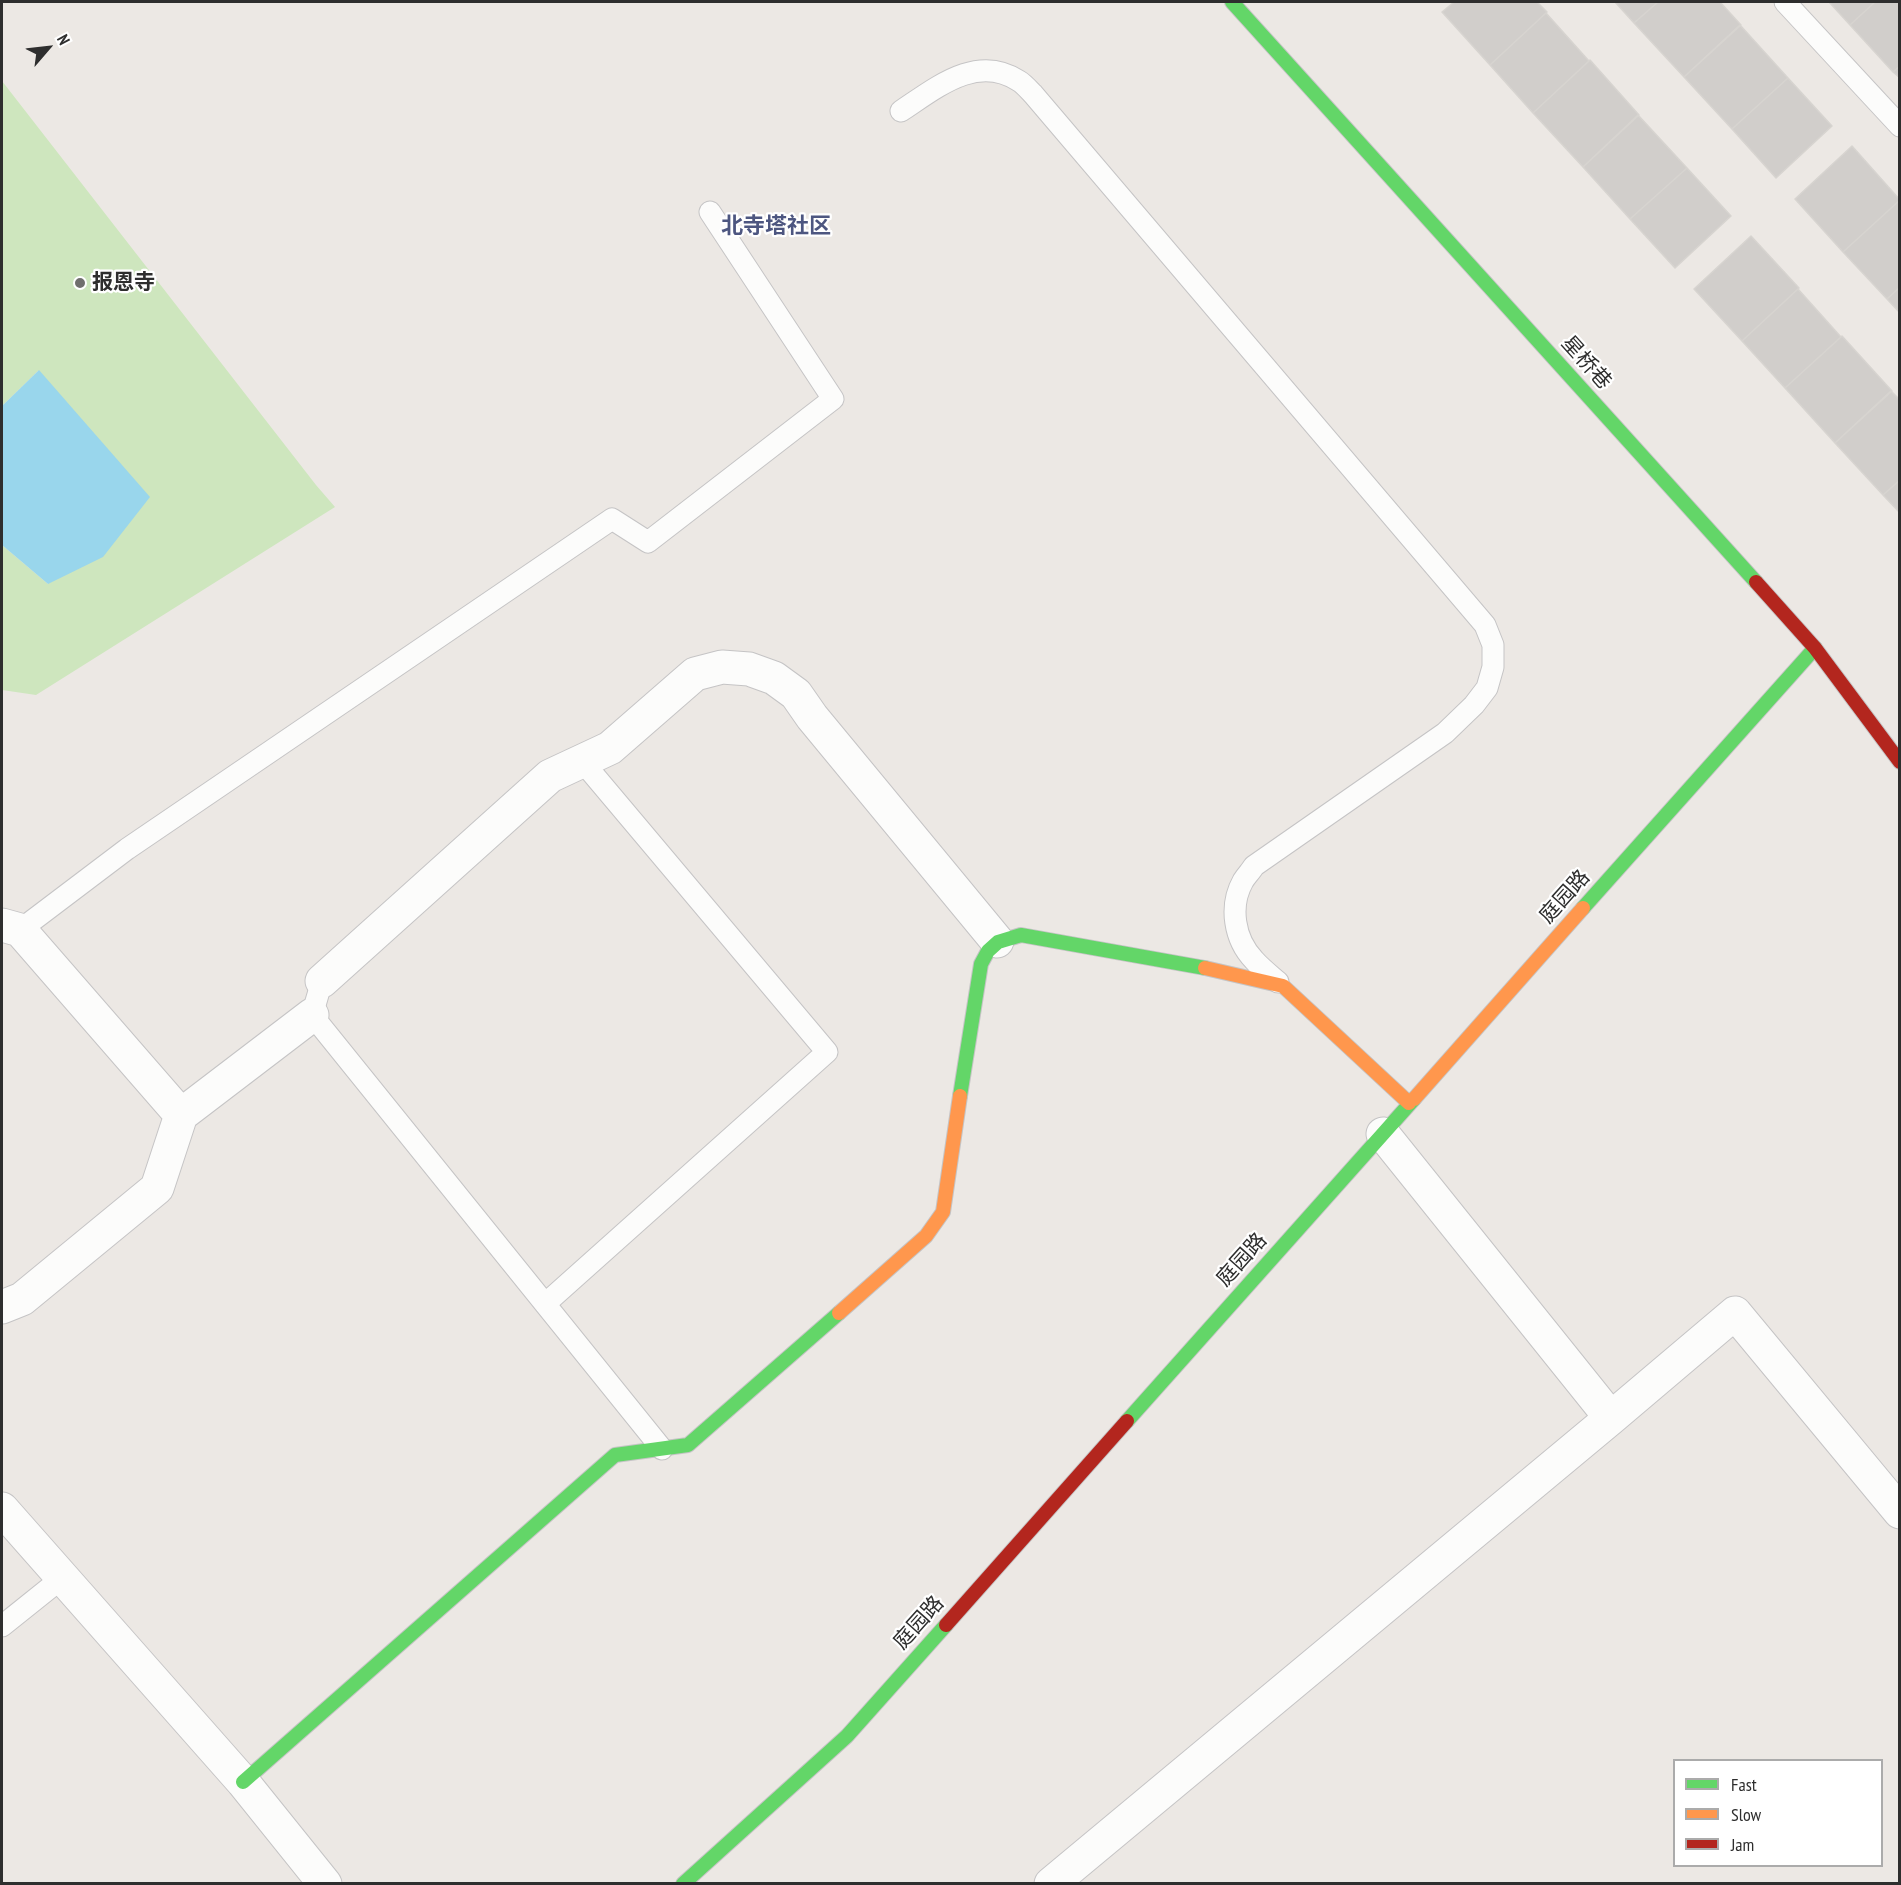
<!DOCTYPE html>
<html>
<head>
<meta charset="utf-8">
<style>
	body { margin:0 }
	#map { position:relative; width:1901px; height:1885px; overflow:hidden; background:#ece8e4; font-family:"PT Sans Narrow",sans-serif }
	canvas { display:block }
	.frame { position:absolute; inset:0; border:3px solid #2e2e2e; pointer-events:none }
	.legend { position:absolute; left:1673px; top:1759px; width:210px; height:108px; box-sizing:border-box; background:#fff; border:2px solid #ababab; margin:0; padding:8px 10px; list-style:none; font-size:18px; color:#2e2e2e }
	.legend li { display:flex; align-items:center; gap:12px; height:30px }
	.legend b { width:30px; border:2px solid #ababab }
	.north { position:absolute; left:18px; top:18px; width:60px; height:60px; -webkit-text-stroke:4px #fff; paint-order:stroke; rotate:62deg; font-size:16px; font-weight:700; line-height:24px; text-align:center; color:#2e2e2e }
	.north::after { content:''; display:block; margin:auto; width:21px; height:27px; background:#2e2e2e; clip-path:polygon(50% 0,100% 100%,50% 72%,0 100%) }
</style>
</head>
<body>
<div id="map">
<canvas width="1901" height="1885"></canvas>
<div class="frame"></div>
<ul class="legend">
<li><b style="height:8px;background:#63d668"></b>Fast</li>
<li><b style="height:8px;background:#ff974d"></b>Slow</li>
<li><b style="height:8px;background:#b3261e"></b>Jam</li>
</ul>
<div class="north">N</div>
</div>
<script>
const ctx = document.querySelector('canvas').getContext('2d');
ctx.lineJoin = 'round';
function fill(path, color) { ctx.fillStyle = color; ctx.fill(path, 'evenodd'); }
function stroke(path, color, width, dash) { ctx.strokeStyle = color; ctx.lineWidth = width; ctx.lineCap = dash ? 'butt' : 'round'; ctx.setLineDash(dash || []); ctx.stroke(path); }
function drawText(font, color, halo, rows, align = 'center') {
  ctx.font = font + ' "PT Sans Narrow","Noto Sans SC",sans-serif'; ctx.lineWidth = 4.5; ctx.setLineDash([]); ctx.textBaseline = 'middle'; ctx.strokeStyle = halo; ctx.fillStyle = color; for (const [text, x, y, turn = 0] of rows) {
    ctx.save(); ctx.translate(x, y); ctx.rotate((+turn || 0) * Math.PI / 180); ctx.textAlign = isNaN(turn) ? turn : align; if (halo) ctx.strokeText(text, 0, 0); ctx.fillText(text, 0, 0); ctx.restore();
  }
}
fill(new Path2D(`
	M2 81 316 485 335 507 36 695 2 690V545L48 584 38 371 2 406Z`), '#cee6be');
fill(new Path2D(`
	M39 370 150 497 103 557 48 584 2 545V406Z`), '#99d6ec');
const building = new Path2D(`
	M1454 2H1537L1547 12 1490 65 1442 12Z
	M1615 2H1658L1634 23Z
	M1658 2H1720L1741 25 1684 77 1634 23Z
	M1829 2H1875L1850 25Z
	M1875 2H1900V66L1893 72 1850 25Z
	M1546 13 1589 61 1533 113 1490 65Z
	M1740 25 1788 78 1732 129 1684 77Z
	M1590 60 1639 115 1583 167 1533 113Z
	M1900 66V78L1893 72Z
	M1788 78 1832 126 1776 178 1732 129Z
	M1638 115 1687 168 1630 219 1583 167Z
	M1852 146 1900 200 1843 252 1795 199Z
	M1687 168 1731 216 1675 268 1630 219Z
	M1900 200V287L1887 299 1843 252Z
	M1751 236 1799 288 1742 341 1694 289Z
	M1900 287V313L1887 299Z
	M1798 289 1841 337 1785 388 1742 341Z
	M1842 336 1892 391 1835 443 1785 388Z
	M1891 391 1900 400V480L1883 495 1835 443Z
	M1900 480V513L1883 495Z`);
fill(building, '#d1cecb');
stroke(building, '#d7d4d0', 1.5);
const lane = new Path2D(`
	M1785 2 1900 126
	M901 111C936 88 977 53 1019 81 1024 84 1029 90 1033 94L1485 625 1493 645V667L1487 688 1474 705 1445 733 1254 866C1251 871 1246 876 1243 881 1229 906 1234 939 1254 960 1261 968 1270 975 1278 982
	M20 930 127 849 612 519 648 542 833 399 710 212
	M322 981 312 1015 662 1449
	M545 1304 827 1052 582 761
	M2 1626 62 1578`);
const street = new Path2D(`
	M2 925 20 930 181 1115
	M322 981 550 776 610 748 695 674 722 667 749 669 774 678 796 694 812 717 997 941
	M1383 1134 1611 1418
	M2 1307 22 1299 157 1188 181 1115 312 1015
	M2 1509 243 1782 325 1884
	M1051 1884 1611 1418 1735 1313 1900 1512`);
const fast = new Path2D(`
	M1232 2 1756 582
	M1583 908 1815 648
	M960 1096 981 964 988 951 998 942 1021 935 1205 968
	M1127 1421 1414 1099
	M243 1782 615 1455 688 1445 839 1313
	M683 1884 847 1736 946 1625`);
const slow = new Path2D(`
	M1205 968 1283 986 1409 1103
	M1414 1099 1583 908
	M839 1313 926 1236 943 1212 960 1096`);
const jam = new Path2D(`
	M1756 582 1815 648 1900 762
	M946 1625 1127 1421`);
stroke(lane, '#c5c4c5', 23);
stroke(street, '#c5c4c5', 35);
stroke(fast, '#c5c4c5', 16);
stroke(slow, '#c5c4c5', 16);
stroke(jam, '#c5c4c5', 16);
stroke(lane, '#fcfcfb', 21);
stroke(street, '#fcfcfb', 33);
stroke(fast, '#63d668', 14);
stroke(slow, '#ff974d', 14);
stroke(jam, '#b3261e', 14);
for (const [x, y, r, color] of [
	[80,283,6,"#706f6e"]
]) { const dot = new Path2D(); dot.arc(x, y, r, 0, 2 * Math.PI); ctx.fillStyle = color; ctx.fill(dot); stroke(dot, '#fff', 2); }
drawText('bold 21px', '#2e2e2e', '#fff', [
	["报恩寺",92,283]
], 'left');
drawText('21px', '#2e2e2e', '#fff', [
	["星桥巷",1586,363,48],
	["庭园路",1565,897,-48],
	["庭园路",1242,1260,-48],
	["庭园路",919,1623,-48]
]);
drawText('bold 22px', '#4d5680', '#fff', [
	["北寺塔社区",776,227]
]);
</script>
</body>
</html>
